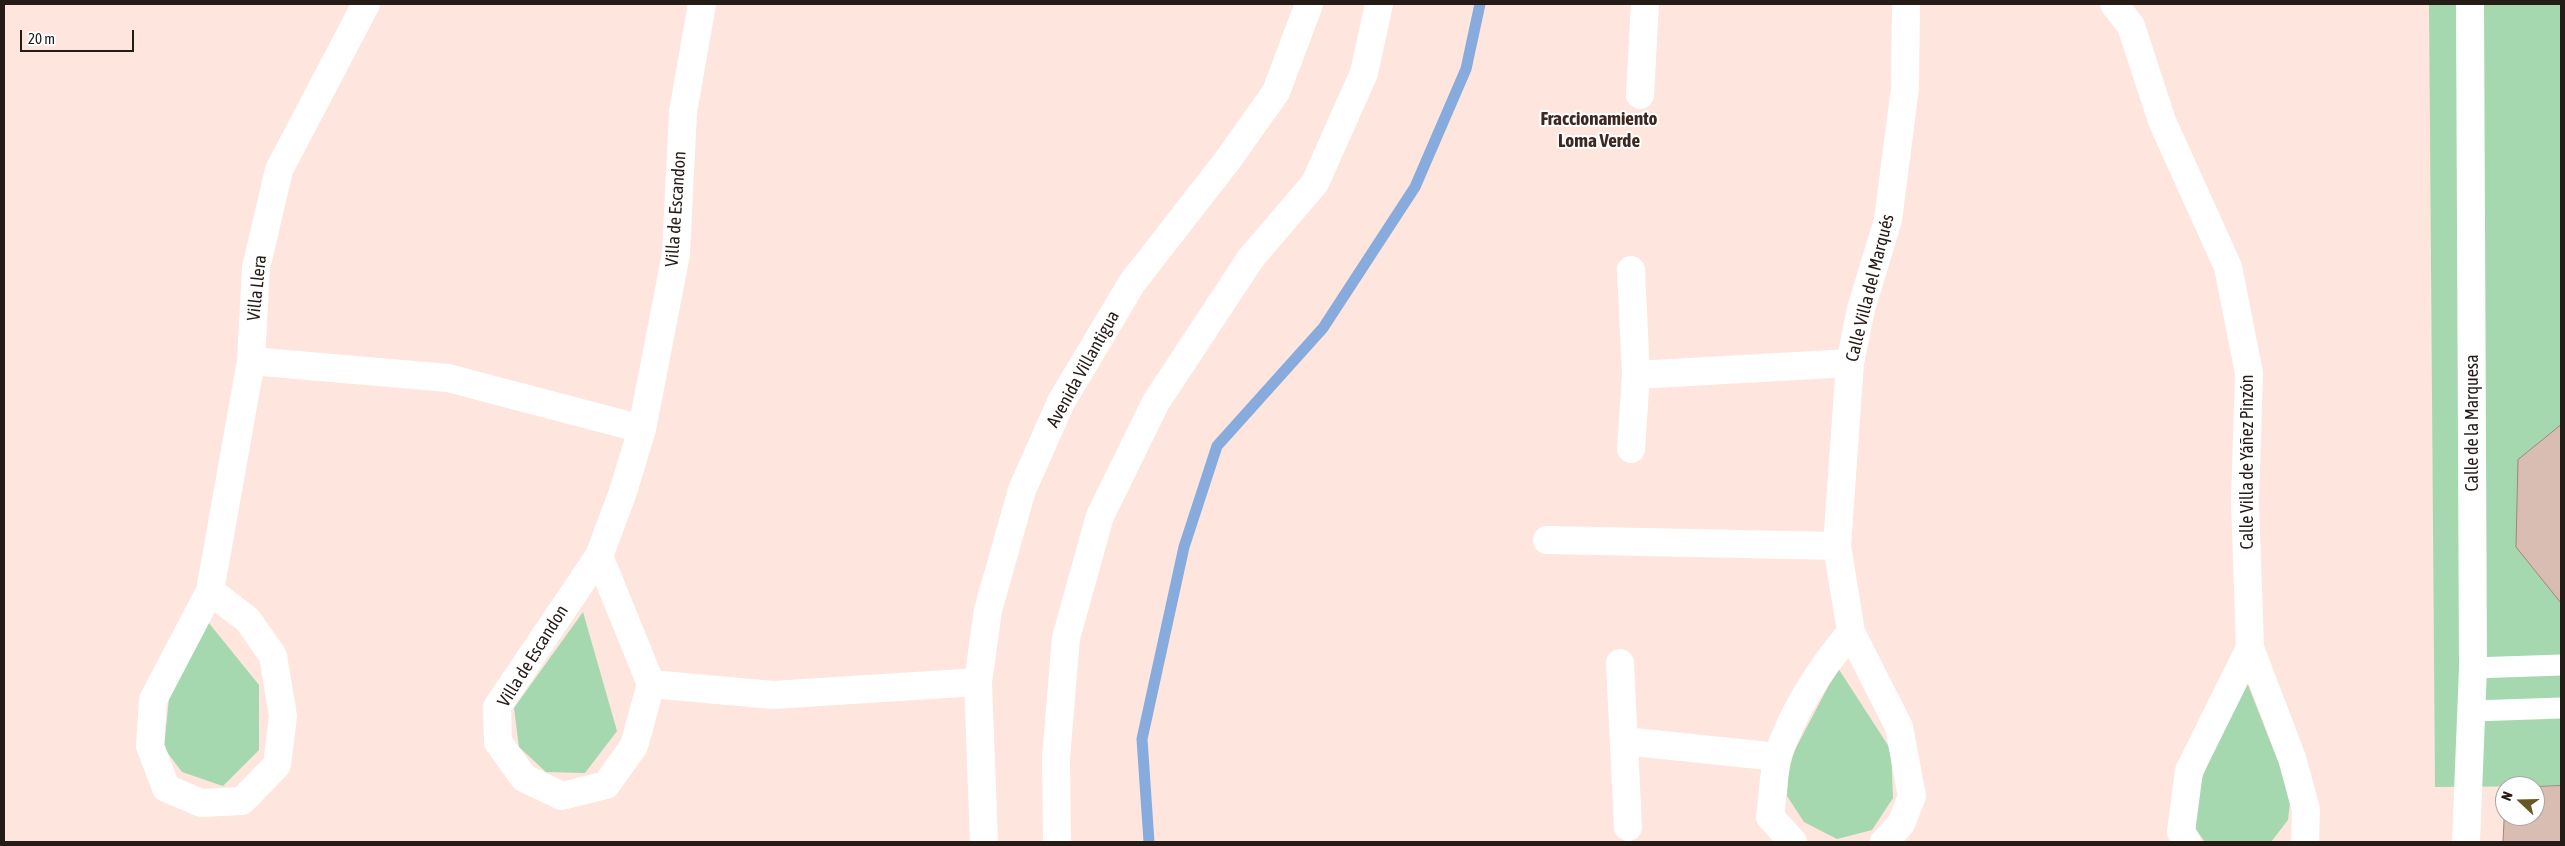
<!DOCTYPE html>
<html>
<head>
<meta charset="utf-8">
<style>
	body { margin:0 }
	#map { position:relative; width:2565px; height:846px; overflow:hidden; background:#fee5dd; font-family:"Asap Condensed",sans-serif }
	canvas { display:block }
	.frame { position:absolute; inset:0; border:5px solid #251b17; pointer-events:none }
	.north { position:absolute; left:2495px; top:776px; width:50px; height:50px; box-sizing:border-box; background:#fff; border:1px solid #a8a4a2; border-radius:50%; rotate:291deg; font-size:14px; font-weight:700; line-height:20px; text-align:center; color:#251b17 }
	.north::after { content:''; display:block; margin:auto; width:18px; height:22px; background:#685724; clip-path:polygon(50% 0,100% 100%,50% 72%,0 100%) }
	.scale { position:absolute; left:20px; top:30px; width:114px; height:22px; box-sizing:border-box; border:2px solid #251b17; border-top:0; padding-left:6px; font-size:15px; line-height:18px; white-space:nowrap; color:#251b17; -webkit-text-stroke:4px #fff; paint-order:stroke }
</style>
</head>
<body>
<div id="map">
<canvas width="2565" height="846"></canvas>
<div class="frame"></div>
<div class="north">N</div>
<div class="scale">20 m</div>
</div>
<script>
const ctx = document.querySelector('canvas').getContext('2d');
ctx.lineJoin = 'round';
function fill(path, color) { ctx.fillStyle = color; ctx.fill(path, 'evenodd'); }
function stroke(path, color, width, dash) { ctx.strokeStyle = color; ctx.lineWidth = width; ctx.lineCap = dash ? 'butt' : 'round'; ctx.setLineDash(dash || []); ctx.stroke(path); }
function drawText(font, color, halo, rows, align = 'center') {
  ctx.font = font + ' "Asap Condensed",sans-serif'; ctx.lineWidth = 4; ctx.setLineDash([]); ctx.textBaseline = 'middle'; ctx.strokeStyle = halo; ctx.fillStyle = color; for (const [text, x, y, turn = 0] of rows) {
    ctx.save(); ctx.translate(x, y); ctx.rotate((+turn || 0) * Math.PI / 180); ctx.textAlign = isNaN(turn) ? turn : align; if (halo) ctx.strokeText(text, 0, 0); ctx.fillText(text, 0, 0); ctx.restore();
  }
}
fill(new Path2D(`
	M2429 4H2561V786L2435 787Z
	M583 612 617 731 585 773 546 772 519 747 514 708Z
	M208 622 259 685V750L223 786 182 772 164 748 169 698Z
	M1838 668 1891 750 1893 798 1872 830 1837 839 1804 822 1787 796 1789 761Z
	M2246 680 2291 794 2288 820 2271 842H2205L2192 824 2203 775Z`), '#a5d8ae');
stroke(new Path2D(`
	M1149 842 1142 739 1184 547 1217 446 1323 328 1415 187 1466 69 1480 4`), '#87abdd', 11);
const building = new Path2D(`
	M2561 425V603L2516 547 2518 460Z
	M2561 786V842H2503L2505 800V816H2535V787Z`);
fill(building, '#dabdb2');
stroke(building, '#a2867c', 1);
stroke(new Path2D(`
	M2473 668 2561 665
	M2473 711 2561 708`), '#fff', 21);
stroke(new Path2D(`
	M2114 4 2131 26 2162 121 2228 267 2249 373 2245 502 2250 648 2292 758 2306 810 2305 842
	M1640 95 1645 4
	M1631 270 1636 375 1631 449
	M251 361 448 378 642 429
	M1636 375 1850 363
	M1547 540 1837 546
	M599 556 651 684 634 746 606 785 562 796 524 778 498 742 497 707 599 556 623 492 642 429 676 254 683 112 702 4
	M210 591 248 620 273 656 283 716 277 765 242 801 201 803 166 788 150 746 153 700 210 591 251 361 256 268 279 170 366 4
	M1620 663 1628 827
	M651 684 773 695 978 682
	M1624 741 1778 757
	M984 842 978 682 988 610 1022 490 1061 402 1132 283 1227 161 1276 92 1309 4
	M1057 842 1056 758 1066 638 1100 516 1156 402 1251 258 1315 183 1364 73 1379 4
	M1793 842 1770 817C1773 797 1773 775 1778 756 1793 709 1820 669 1851 632
	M1884 842 1901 824 1912 796 1899 727 1851 632 1837 546 1850 363 1861 309 1888 220 1905 88 1906 4
	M2187 842 2181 832 2189 771 2250 648
	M2466 842 2473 668 2470 4`), '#fff', 28);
drawText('18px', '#251b17', '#fff', [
	["Villa de Escandon",676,209,-86],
	["Villa Llera",257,288,-84],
	["Calle Villa del Marqués",1870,288,-76],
	["Avenida Villantigua",1083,369,-61],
	["Calle de la Marquesa",2472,423,-90],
	["Calle Villa de Yáñez Pinzón",2247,462,-90],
	["Villa de Escandon",533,656,-58]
]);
drawText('bold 19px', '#3d271f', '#fff', [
	["Fraccionamiento",1599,119],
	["Loma Verde",1599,141]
]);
</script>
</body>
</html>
